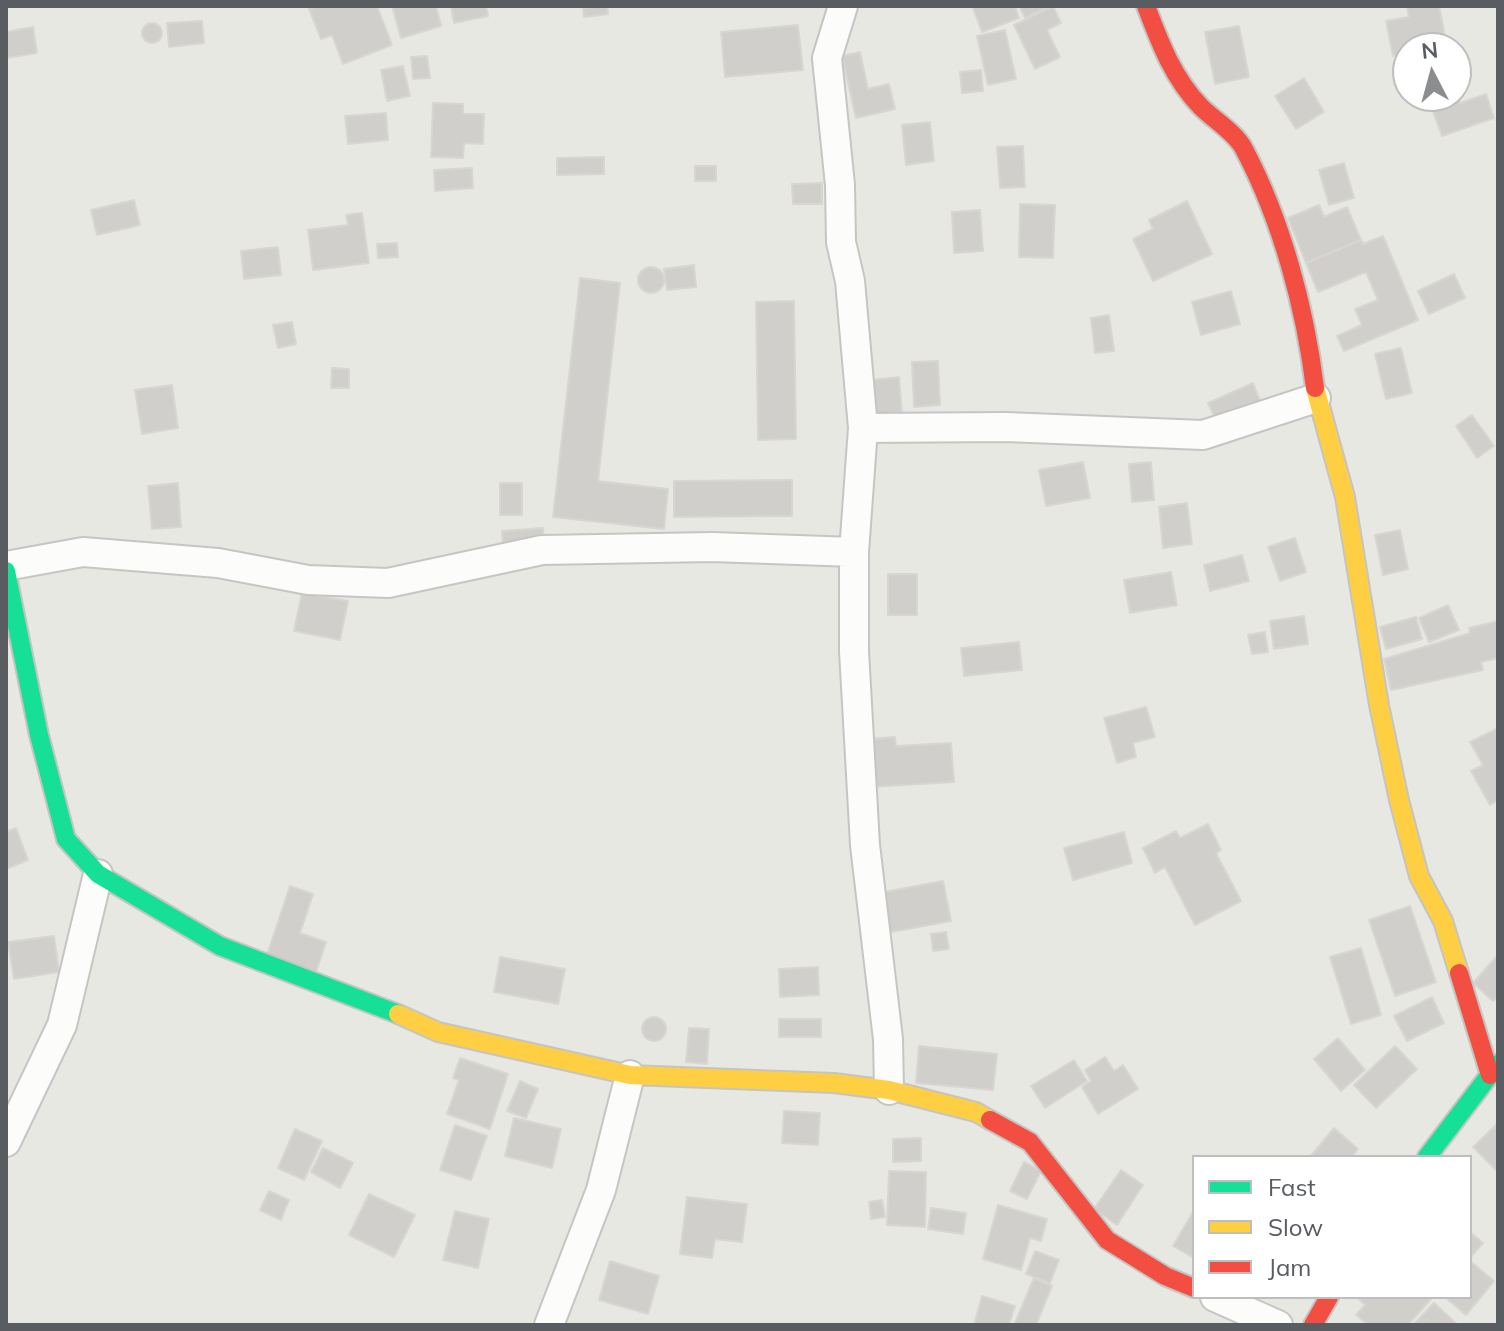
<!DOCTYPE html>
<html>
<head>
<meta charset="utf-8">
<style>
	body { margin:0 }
	#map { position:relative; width:1504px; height:1331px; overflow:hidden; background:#e8e8e3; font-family:Mulish,sans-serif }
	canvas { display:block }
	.frame { position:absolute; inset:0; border:8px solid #595c60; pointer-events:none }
	.legend { position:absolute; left:1192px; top:1155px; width:280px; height:144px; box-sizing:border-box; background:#fff; border:2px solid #bdbebf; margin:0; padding:10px 14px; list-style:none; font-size:24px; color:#595c60 }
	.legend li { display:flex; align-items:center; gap:16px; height:40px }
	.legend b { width:40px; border:2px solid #bdbebf }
	.north { position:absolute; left:1392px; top:32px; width:80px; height:80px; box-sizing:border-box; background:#fff; border:2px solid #bdbebf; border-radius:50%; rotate:354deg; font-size:22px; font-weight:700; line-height:32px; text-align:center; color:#595c60 }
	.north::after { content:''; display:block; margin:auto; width:28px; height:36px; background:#8b8d8e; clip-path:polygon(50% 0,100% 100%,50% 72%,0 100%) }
</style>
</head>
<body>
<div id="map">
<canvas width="1504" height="1331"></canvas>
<div class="frame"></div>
<ul class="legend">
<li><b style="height:10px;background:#16e098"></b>Fast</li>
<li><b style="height:10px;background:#ffcf43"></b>Slow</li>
<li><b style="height:10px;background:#f24e42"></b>Jam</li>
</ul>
<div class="north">N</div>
</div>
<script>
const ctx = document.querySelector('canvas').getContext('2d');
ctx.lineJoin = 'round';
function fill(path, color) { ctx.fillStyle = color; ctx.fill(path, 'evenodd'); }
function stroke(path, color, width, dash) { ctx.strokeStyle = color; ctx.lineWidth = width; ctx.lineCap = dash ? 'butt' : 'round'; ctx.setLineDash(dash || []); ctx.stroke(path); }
const building = new Path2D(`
	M317 6H377L392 45 343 64 332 35 321 39 309 9Z
	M392 6H436L441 26 401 38Z
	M451 6H486L488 16 454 23Z
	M607 6 608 14 584 17 583 8Z
	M977 6H1015L1019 18 982 32 973 8Z
	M1019 6H1051L1025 18Z
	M1053 6 1061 23 1047 30 1060 57 1035 69 1014 25Z
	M1407 6H1439L1447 46 1408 48V53L1393 56 1386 21 1409 17Z
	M202 21 204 43 169 47 167 23Z
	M142 33a10 10 0 1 1 20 0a10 10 0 1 1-20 0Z
	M798 25 803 70 725 77 721 32Z
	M1239 26 1249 77 1215 84 1205 32Z
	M33 27 37 53 6 58V32Z
	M1005 30 1016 79 988 85 977 36Z
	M860 52 868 89 889 84 895 109 856 118 842 56Z
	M427 56 430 78 413 79 411 57Z
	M403 66 410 96 387 101 381 70Z
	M981 70 983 91 962 93 960 72Z
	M1304 78 1324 112 1296 129 1275 96Z
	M1486 94 1494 118 1442 136 1431 106 1458 97 1460 103Z
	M433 103 463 104V114H484L483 144 464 143 463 158 431 157Z
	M386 113 388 140 348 144 345 116Z
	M930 122 934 161 906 165 902 125Z
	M1023 146 1025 187 1000 188 997 147Z
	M604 157V174L557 175V158Z
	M1344 163 1354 198 1329 205 1319 170Z
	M695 166H716V181H695Z
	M472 168 473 188 435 191 434 170Z
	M822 183V204H793L792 184Z
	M134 200 140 225 97 235 91 210Z
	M1187 201 1212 254 1153 281 1133 239 1153 229 1149 220Z
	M1020 204 1055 205 1053 258 1019 257Z
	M1319 205 1324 217 1347 207 1361 240 1306 263 1288 218Z
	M980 210 983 251 954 253 952 212Z
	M362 213 369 263 313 270 308 230 348 225 346 215Z
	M1383 236 1418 320 1344 351 1337 336 1362 325 1355 309 1378 300 1366 272 1318 292 1306 263 1361 240 1363 244Z
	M397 243 398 257 378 258 377 244Z
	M278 247 281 275 244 279 241 251Z
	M694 265 696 287 667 290 664 269Z
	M638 280a13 13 0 1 1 26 0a13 13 0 1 1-26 0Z
	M1454 274 1465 298 1429 314 1418 291Z
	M580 278 620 283 598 481 668 489 664 529 553 517Z
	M1231 291 1240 324 1201 335 1192 302Z
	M794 301 796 439 758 440 756 302Z
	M1109 315 1114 351 1095 353 1091 318Z
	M292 322 296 344 278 348 273 325Z
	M1401 348 1412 393 1386 399 1375 354Z
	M938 361 940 405 914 407 912 362Z
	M332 368 349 369V388H331Z
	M899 377 902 414 877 417 873 380Z
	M1253 383 1260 401 1216 420 1208 403Z
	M172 385 178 428 142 434 135 390Z
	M1472 415 1494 446 1477 458 1456 426Z
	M1083 462 1090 498 1046 506 1039 470Z
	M1151 462 1154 500 1132 502 1129 464Z
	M792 480V516L674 517V481Z
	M178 483 181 527 152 529 148 486Z
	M500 483H522V515H500Z
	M1187 503 1192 544 1163 548 1159 507Z
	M543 528 544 543 503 546 502 531Z
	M1400 530 1408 569 1383 575 1375 535Z
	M1295 538 1306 572 1280 581 1268 547Z
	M1242 555 1249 581 1210 591 1204 565Z
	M1171 572 1177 605 1130 613 1124 580Z
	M888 574H917V615H888Z
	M302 593 348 601 340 640 294 631Z
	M1448 605 1459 630 1429 642 1419 618Z
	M1304 616 1308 644 1274 649 1270 621Z
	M1416 617 1422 639 1386 649 1380 627Z
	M1498 621V658L1481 662 1483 670 1391 690 1384 659 1470 633 1469 628Z
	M1265 632 1268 652 1252 654 1248 635Z
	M1019 642 1022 670 964 676 961 648Z
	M1146 707 1155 737 1133 743 1136 757 1117 763 1104 718Z
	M1498 728V800L1490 805 1471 771 1483 765 1470 742Z
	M895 737 896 746 951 743 954 782 871 787 868 739Z
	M1208 824 1221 850 1216 853 1241 901 1195 925 1165 867 1155 873 1143 848 1176 831 1180 838Z
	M16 828 28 860 6 869V832Z
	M1124 832 1132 863 1073 880 1064 848Z
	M943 881 951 921 886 933 879 893Z
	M290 886 313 894 300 933 326 942 316 972 267 955Z
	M1410 906 1436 982 1395 996 1369 920Z
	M946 932 949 949 933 951 931 934Z
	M54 936 59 972 14 979 8 942Z
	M1361 948 1381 1015 1351 1024 1330 957Z
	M1498 955V996L1493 1001 1473 983Z
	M500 957 565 969 558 1004 494 992Z
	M818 967 819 995 780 997 779 969Z
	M1432 997 1444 1023 1407 1041 1394 1016Z
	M642 1029a12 12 0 1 1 24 0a12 12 0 1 1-24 0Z
	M779 1019H821V1037H779Z
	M689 1028 709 1029 707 1064 686 1062Z
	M1338 1038 1365 1070 1341 1091 1314 1059Z
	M919 1046 997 1054 993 1090 916 1083Z
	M1395 1046 1417 1069 1376 1108 1354 1085Z
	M1105 1057 1114 1071 1123 1065 1138 1089 1098 1114 1082 1087 1091 1081 1085 1070Z
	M460 1058 508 1074 490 1129 447 1114 459 1080 453 1078Z
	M1074 1060 1087 1081 1045 1108 1031 1086Z
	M520 1081 538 1089 526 1118 507 1111Z
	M784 1111 820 1113 818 1145 782 1143Z
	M514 1118 561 1129 552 1168 505 1156Z
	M1498 1123V1172L1473 1147Z
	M455 1125 487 1136 471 1180 440 1170Z
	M1334 1128 1358 1149 1352 1157H1310Z
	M295 1129 322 1141 304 1180 278 1168Z
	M921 1138V1161L893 1162V1139Z
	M323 1148 353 1163 340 1188 311 1172Z
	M1024 1162 1041 1171 1027 1199 1010 1191Z
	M1121 1170 1143 1185 1117 1225 1094 1209Z
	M889 1171 926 1172 925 1227 887 1225Z
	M269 1191 289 1200 281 1220 260 1210Z
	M369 1194 415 1215 394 1257 349 1235Z
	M687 1197 747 1204 742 1242 715 1239 712 1258 680 1254Z
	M882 1200 885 1217 871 1219 869 1202Z
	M998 1205 1047 1219 1041 1241 1030 1238 1021 1270 983 1259Z
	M931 1208 966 1213 963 1234 928 1229Z
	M1194 1210V1258L1173 1246Z
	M455 1211 489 1219 478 1268 443 1260Z
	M1470 1232 1483 1243 1470 1258Z
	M1035 1251 1059 1260 1050 1283 1026 1274Z
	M610 1261 659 1276 648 1314 599 1300Z
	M1470 1261 1494 1281 1466 1315 1445 1297H1470Z
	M1034 1278 1052 1286 1036 1325H1014Z
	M982 1296 1015 1306 1009 1325H974Z
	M1357 1297H1431L1432 1298 1408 1325H1368L1356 1315 1365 1305Z
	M1434 1303 1458 1325H1413Z`);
fill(building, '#d0cfcc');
stroke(building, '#d8d6d2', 2);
const street = new Path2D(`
	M843 6 827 58 840 185 841 242 850 281 863 428 854 552V651L865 845 888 1039 889 1090
	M863 428 1006 427 1203 435 1316 398
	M6 566 83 552 218 563 308 580 388 583 542 550 712 547 854 552
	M6 1142 62 1025 98 874
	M1215 1297 1278 1325
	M549 1325 601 1190 630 1075`);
const fast = new Path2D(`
	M6 571 39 735 66 839 98 874 220 946 398 1014
	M1427 1157 1498 1064`);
const slow = new Path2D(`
	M1315 388 1345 497 1379 705 1399 800 1419 876 1443 921 1459 973
	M398 1014 438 1032 630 1075 834 1083 889 1090 976 1112 990 1120`);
const jam = new Path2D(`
	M1146 6C1160 43 1173 78 1201 107 1214 120 1236 133 1244 149 1282 221 1305 308 1315 388
	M1459 973 1490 1075
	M990 1120 1030 1142 1107 1240 1165 1276 1194 1288
	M1313 1325 1329 1297`);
stroke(street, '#c5c5c5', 32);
stroke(fast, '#c4c5c3', 22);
stroke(slow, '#c4c5c3', 22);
stroke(jam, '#c4c5c3', 22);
stroke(street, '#fcfcfb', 28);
stroke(fast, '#16e098', 18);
stroke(slow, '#ffcf43', 18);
stroke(jam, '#f24e42', 18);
</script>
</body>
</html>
